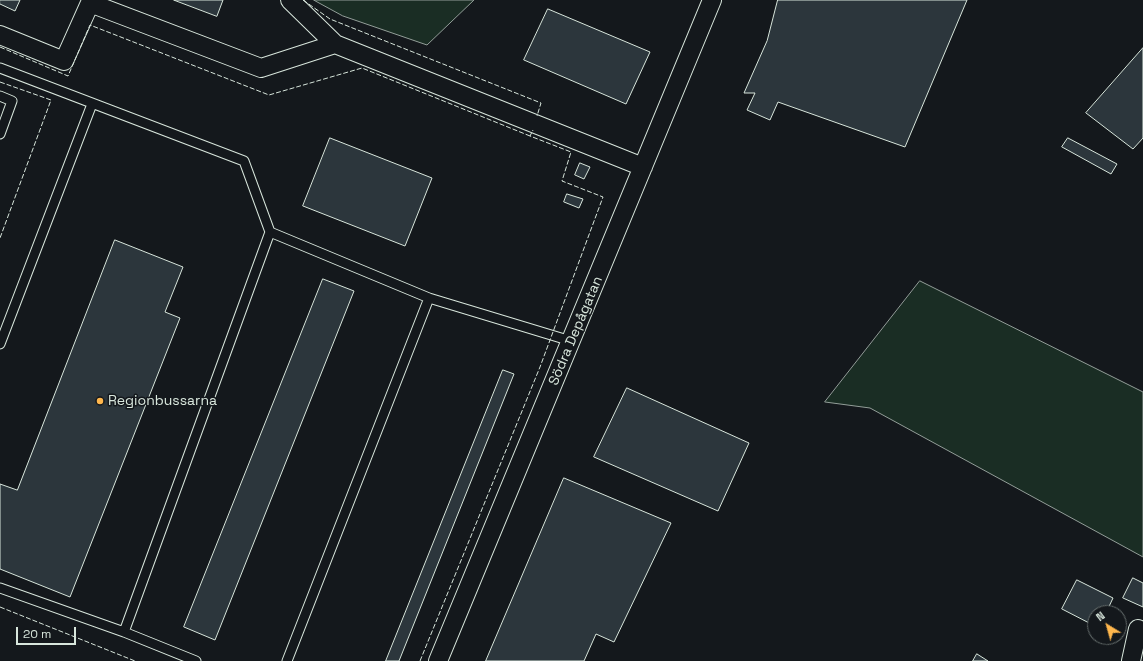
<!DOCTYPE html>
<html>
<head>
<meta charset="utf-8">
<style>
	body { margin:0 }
	#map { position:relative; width:1143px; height:661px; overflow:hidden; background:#14181c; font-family:"Space Grotesk",sans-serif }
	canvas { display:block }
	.north { position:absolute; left:1087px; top:605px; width:40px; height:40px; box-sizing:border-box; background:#14181c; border:1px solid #626a69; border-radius:50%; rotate:323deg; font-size:11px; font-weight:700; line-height:16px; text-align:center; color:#d8e6dc }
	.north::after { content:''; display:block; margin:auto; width:14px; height:18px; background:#ffb74d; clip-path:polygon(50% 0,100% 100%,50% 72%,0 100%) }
	.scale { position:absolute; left:16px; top:627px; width:60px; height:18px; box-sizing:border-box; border:2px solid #d8e6dc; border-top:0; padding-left:5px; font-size:12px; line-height:14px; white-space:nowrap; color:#d8e6dc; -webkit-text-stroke:3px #14181c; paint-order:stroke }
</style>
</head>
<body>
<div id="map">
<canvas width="1143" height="661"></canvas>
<div class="north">N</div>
<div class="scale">20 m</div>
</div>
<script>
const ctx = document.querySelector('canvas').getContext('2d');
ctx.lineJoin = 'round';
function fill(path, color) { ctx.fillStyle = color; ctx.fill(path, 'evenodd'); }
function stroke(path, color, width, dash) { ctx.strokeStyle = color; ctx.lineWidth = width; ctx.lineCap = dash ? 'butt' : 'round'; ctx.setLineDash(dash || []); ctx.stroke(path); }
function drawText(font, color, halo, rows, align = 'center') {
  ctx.font = font + ' "Space Grotesk",sans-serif'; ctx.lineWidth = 3; ctx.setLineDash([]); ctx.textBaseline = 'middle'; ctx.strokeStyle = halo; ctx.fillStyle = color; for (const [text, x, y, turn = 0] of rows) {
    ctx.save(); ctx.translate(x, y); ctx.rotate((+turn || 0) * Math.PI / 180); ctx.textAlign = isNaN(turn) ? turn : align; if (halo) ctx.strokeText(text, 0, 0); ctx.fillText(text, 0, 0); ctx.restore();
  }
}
const green = new Path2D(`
	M314 0H474L427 45 343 16Z
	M920 281 1143 392V557L870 408 825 402Z`);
fill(green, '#1a2d24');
stroke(green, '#939e99', 1);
const building = new Path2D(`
	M0 0H20L15 11 0 4Z
	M174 0H223L217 16Z
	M778 0H967L905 147 778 102 770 120 747 110 755 93H744L767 41Z
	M548 9 650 52 626 104 524 60Z
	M1143 48V138L1133 149 1086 113Z
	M330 138 432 178 405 246 303 206Z
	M1068 138 1117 164 1111 174 1062 147Z
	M580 163 590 167 584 179 575 175Z
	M567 194 583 199 579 208 564 202Z
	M115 240 183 267 165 312 180 318 70 597 0 569V484L17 490Z
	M323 279 354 291 215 640 184 627Z
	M503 370 514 374 399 661H386Z
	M627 388 749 443 718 511 594 457Z
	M564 478 671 523 614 642 596 634 584 661H486Z
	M1133 578 1143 583V607L1123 598Z
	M1077 580 1113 598 1106 613H1095V626L1062 609Z
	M977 654 988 661H973Z`);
fill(building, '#2c363c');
stroke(building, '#d8e6dc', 1);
const service = new Path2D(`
	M0 68 244 161 270 232 124 632 196 661
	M0 96 12 101 0 134
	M270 232 429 298 287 661
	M429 298 571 341
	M0 344 92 104
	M0 588 124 632`);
const minor = new Path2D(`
	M91 0 90 3 261 68 335 44
	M290 0 335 44 643 167
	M0 35 64 61 90 3
	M438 661 712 0
	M1131 661 1138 629`);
stroke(service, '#d8e6dc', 11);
stroke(minor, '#d8e6dc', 20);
stroke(service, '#14181c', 9);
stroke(minor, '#14181c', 18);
stroke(new Path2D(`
	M303 0 330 19 541 103 537 116
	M0 47 68 76 90 25 269 95 362 68 530 136
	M0 82 51 100 0 238
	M0 607 135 661
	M420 661 540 367 603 197 562 181 571 152 530 136 533 130`), '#d8e6dc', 1, [5, 2]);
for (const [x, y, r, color] of [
	[100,401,4,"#ffb74d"]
]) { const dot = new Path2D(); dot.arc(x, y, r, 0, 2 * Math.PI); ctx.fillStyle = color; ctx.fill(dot); stroke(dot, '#14181c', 1.5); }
drawText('14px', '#d8e6dc', '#14181c', [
	["Södra Depågatan",576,331,-67]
]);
drawText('14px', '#d8e6dc', '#14181c', [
	["Regionbussarna",108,401]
], 'left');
</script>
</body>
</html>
